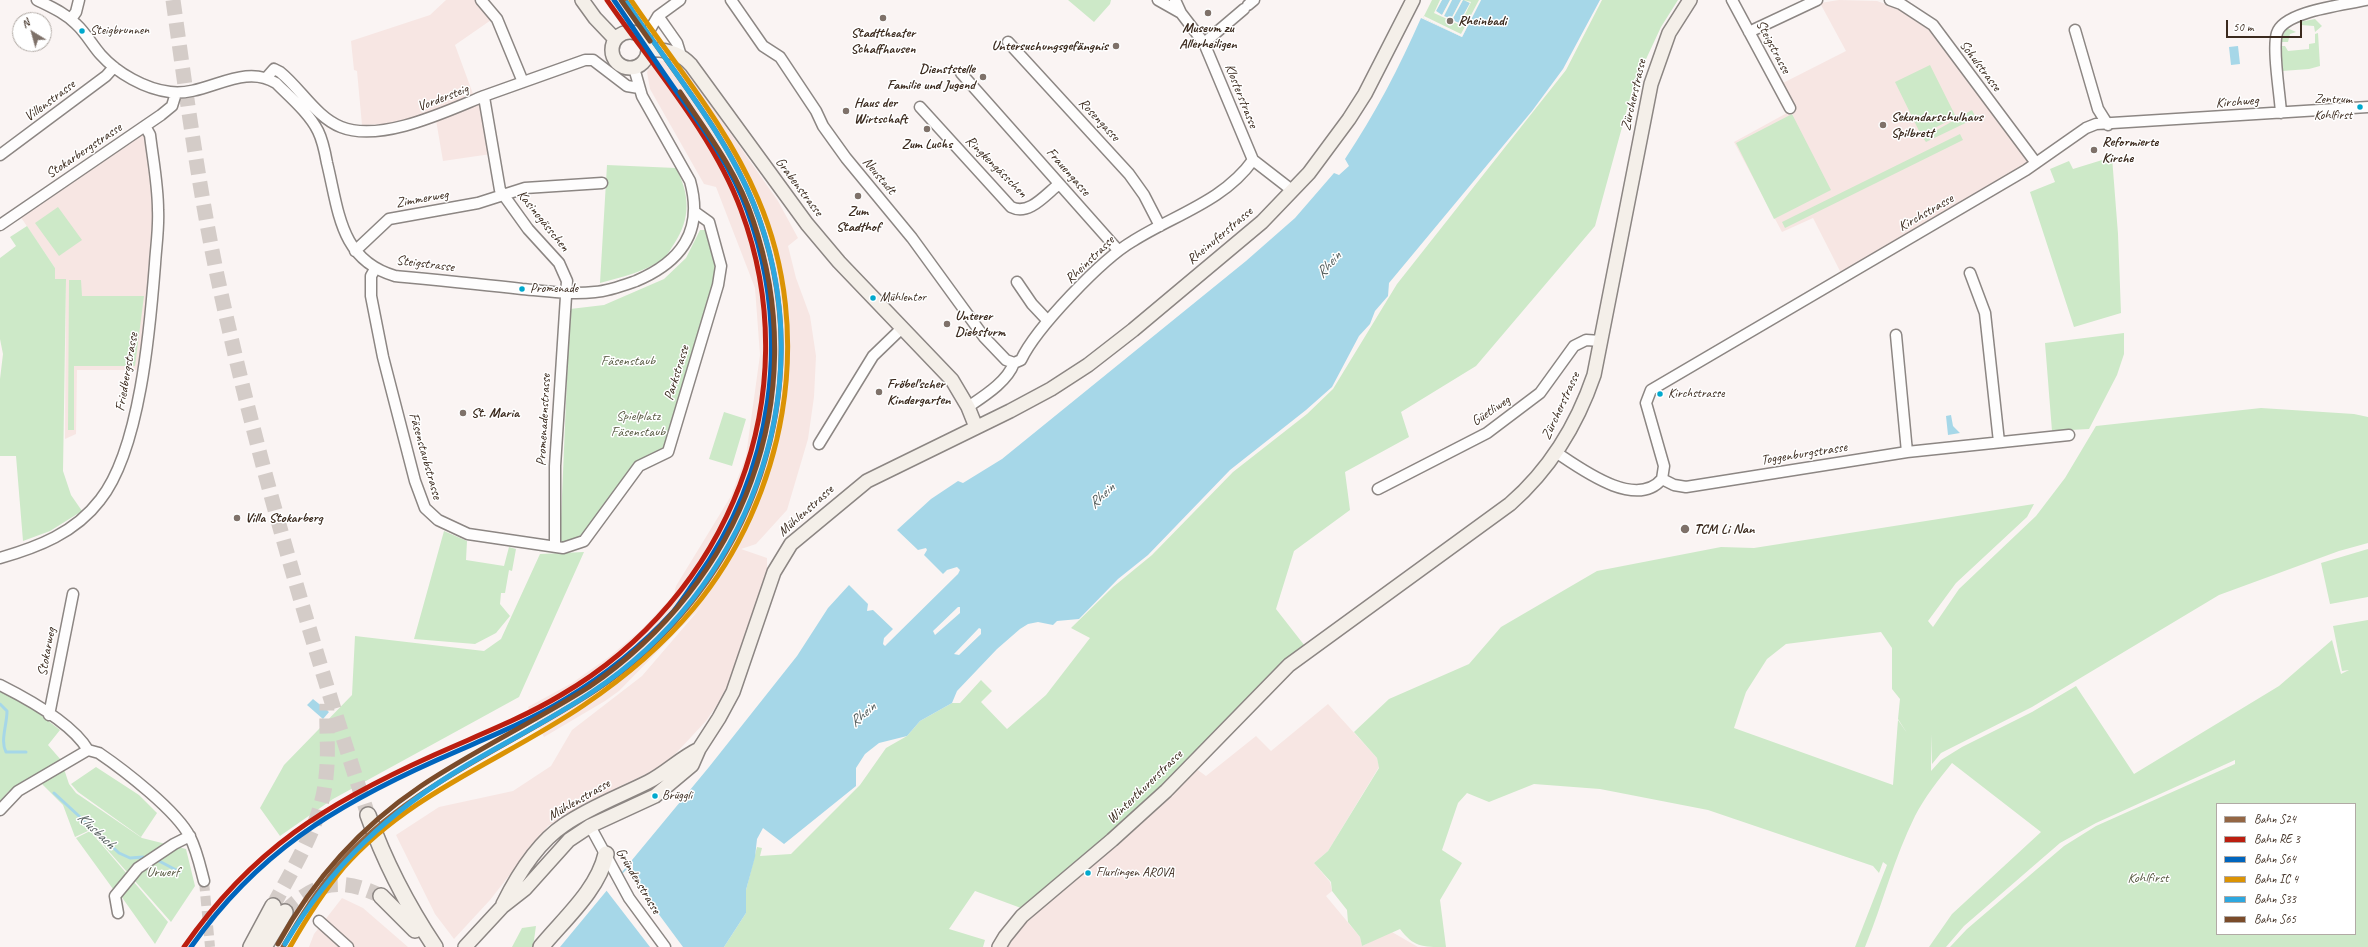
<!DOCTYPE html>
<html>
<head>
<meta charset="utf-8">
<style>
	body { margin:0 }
	#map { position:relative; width:2368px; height:947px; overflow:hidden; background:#faf4f3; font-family:Caveat,sans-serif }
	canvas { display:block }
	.legend { position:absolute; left:2216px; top:803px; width:140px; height:132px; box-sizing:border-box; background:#fff; border:1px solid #b1aaa5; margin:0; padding:5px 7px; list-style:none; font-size:12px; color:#3b2a1e }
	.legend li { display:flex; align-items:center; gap:8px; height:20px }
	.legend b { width:20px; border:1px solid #b1aaa5 }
	.north { position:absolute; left:12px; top:12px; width:40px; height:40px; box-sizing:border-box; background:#fff; border:1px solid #b1aaa5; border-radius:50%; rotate:323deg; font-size:11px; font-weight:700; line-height:16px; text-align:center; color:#3b2a1e }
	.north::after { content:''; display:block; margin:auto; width:14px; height:18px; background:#7e7169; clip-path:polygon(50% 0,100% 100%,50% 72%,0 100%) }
	.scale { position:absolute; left:2226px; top:20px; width:76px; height:18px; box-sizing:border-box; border:2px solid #3b2a1e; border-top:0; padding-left:5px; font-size:12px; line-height:14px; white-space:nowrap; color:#3b2a1e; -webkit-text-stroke:3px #fff; paint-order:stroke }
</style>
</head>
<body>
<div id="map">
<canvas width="2368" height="947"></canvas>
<ul class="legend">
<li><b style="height:5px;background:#946644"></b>Bahn S24</li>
<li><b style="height:5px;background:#bb1e10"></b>Bahn RE 3</li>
<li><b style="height:5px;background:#0065bd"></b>Bahn S64</li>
<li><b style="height:5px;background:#db9304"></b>Bahn IC 4</li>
<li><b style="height:5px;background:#2da7df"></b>Bahn S33</li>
<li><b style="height:5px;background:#7a4b2a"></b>Bahn S65</li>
</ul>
<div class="north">N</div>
<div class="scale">50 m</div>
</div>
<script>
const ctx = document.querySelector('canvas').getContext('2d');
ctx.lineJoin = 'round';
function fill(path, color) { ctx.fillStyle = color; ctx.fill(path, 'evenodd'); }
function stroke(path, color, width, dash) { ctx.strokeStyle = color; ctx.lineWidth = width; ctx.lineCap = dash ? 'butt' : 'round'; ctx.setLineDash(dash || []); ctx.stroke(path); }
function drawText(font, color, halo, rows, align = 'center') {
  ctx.font = font + ' Caveat,sans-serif'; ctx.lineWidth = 3; ctx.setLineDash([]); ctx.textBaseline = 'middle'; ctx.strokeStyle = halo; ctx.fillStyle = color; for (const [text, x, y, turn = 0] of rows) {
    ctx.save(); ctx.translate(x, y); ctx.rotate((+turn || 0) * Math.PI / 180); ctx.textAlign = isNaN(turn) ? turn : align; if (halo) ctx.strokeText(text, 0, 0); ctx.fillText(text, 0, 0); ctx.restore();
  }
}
fill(new Path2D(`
	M446 0H478L494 18 455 45 473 94 418 118 388 124 362 125 357 71 354 70 351 41 430 15Z
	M1839 0 1877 1 1902 10 1928 29 2029 162 1841 273 1813 218 1782 232 1734 142 1796 108 1783 83 1846 51 1820 3Z
	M658 60 676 62 688 73 778 201 798 238 788 246 796 278 810 316 816 356 814 397 808 439 787 510 756 544 741 549 767 558V580L736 677 706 721 665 765 583 804 548 826 490 900 454 939 435 914 396 835 439 807 513 791 551 766 572 730 642 676 702 606 619 691 605 701 544 737 528 707 572 683 609 657 641 630 674 595 676 586 731 496 746 456 760 355 755 288 716 187 704 184 650 89 647 72 651 64Z
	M482 100 491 154 443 161 436 120Z
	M145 126 158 210 143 370H77L76 434 65 439 66 280 55 279V268L18 213Z
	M1328 704 1377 758 1379 767 1328 851 1314 863 1330 882 1332 891 1326 896 1360 937 1362 946 1378 938 1385 928 1418 947H1000L1005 937 1191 765 1206 776 1256 736 1271 751Z
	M342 898 363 908 408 947H309L314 934Z`), '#f7e6e3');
fill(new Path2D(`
	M1068 0H1111L1110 4 1094 22Z
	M1432 0H1481L1462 37 1423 18Z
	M1602 0H1678L1661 27 1633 87 1595 226 1476 366 1401 412 1409 437 1345 472 1350 510 1294 551 1276 609 1308 650 1166 791 1029 911 975 891 949 929 985 940 983 947H724L746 913V890L757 847 762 848 760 856 791 854 860 785 886 748 907 736 920 721 952 703H960L981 680 992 691 981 702 1007 729 1046 695 1090 638 1071 628 1113 587 1152 555 1233 472 1307 414 1333 389 1397 284 1566 70Z
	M2315 19 2322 26 2315 32 2314 26 2301 25 2299 22Z
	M2287 28 2296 32 2290 34 2288 42H2282V37Z
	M2318 33 2320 66 2309 69 2282 71V46H2285L2288 51 2309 49V44L2315 43V34Z
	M1930 65 1956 117 1921 135 1895 82Z
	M1972 110 1976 118 1926 142 1923 138Z
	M1792 114 1831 190 1774 219 1736 143Z
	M1960 134 1963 140 1785 228 1782 222Z
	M2112 157 2118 234 2121 313 2074 327 2030 192 2055 182 2050 169 2069 161 2073 169Z
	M607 165 676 168C690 195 691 218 674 244 671 248 668 255 663 259 644 272 622 277 600 283Z
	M58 207 82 240 59 256 35 223Z
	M27 226 55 268V279H66L63 471 71 495 82 511 50 531 23 541 16 456H0V379L3 354 0 339V258L16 246 10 237Z
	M700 230H709L718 268 665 449 635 463 582 540 571 544 560 542 570 309 604 305 664 279 686 258Z
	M69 280H81L82 296H144L135 366H74V430H68Z
	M2124 333V354L2117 375 2089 429 2052 431 2045 343Z
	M2261 408 2354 414 2368 417V543L2339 551 2219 595 2032 707 1941 753 1932 764 1931 734V771L1941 760 1962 747 2032 712 2076 686 2134 774 2279 686 2332 640 2341 674 2349 670 2342 671 2333 626 2368 620V947H1950L1967 929 2064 846 2096 826 2235 764V760L2096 823 2060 843 1964 926 1946 947H1929L1952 914 2041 832 1952 763C1939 779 1924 798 1915 816 1894 858 1883 903 1865 947H1855L1887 865 1883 862 1879 873 1873 866 1879 850 1873 866 1708 810 1600 789 1534 784 1489 802 1467 793 1458 803 1442 850 1462 863 1440 900 1446 947C1421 947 1414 947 1400 929L1362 946 1360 937 1348 922 1347 910 1332 891 1331 882 1314 863 1328 851 1379 768 1377 758 1354 732 1389 699 1469 664 1501 627 1597 571 1721 547 1754 548 2034 504 2027 517 1956 583 1928 621 1933 627 1959 589 2036 516 2065 478 2096 426ZM1881 632 1892 648V689L1900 699 1898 719 1907 733 1898 720 1893 785 1734 728 1746 692 1767 659 1786 644ZM2217 804H2355V934H2217Z
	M724 412 746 419 732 466 709 459Z
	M444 531 467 541 466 560 504 566 509 547 516 549 512 571 509 570 505 593H501L500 604 510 616 496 633 475 644 414 639Z
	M2368 549V597L2330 604 2321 563Z
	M584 552 519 697 333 799 280 836 260 808 284 765 352 695 355 636 484 651 501 639 540 554Z
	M0 690 20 699 60 730 48 745 61 760 69 784 76 793 142 838 186 849 195 886 171 922 90 830 75 837 63 805 33 775 8 792 0 801Z
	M96 767 139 795 157 813 141 837 78 792 71 784Z
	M90 831 127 874 113 889 76 838Z
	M133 881 168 922 155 944 121 896Z
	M536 926 533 947H512L522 928Z`), '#cde9c8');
fill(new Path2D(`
	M1442 0H1450L1442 15 1436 11Z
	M1452 0H1461L1451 19 1444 16Z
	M1463 0 1470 3 1459 23 1452 20Z
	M1481 0H1600L1563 69 1532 111 1389 283 1388 296 1375 311 1370 324 1359 336 1332 387 1306 410 1230 470 1148 555 1118 579 1079 619 1057 621 1053 625 1038 622 1028 624 1020 629 997 649 957 691 952 703 920 721 907 736 879 743 865 754 856 768V786L784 844 763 828 757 839 755 857 746 890V913L724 947H560L709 767 797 656 828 608 849 585 868 604 867 611 873 610 893 629 884 638 883 644 885 646 958 574 960 570 957 567 947 570 943 574 924 555 927 550 926 548 918 550 897 530 931 499 958 481 963 483 1002 459 1246 261 1295 218 1334 173 1339 175 1349 166 1345 159C1375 114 1399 68 1421 18L1462 37ZM958 607H960V613L935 635 933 631ZM979 628 981 629V634L959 655 954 654Z
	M2238 46 2240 64 2231 65 2229 47Z
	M1951 415 1953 426 1960 433 1948 435 1946 416Z
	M313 699 329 712 323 719 307 705Z`), '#a6d7e8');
fill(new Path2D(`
	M1440 0H1442L1436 11 1442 15 1450 0H1452L1444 16 1451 19 1461 0H1463L1452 20 1459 23 1470 3 1464 0 1471 2 1460 25 1434 13Z
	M1479 0H1481L1462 37 1423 18 1424 16 1461 34Z
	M633 863V875L646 897 683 947H650L606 890Z`), '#faf4f3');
stroke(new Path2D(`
	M0 704 7 711C7 725 0 741 6 752H26
	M54 793 119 853 130 858 143 857
	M159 861 180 872`), '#a6d7e8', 3);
stroke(new Path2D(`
	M204 881 210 947`), '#d4ccc8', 10, [10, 5]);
stroke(new Path2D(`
	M173 0C186 92 198 184 217 275 256 457 310 638 368 815
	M273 906C294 866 322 823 326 777 329 752 326 728 327 704
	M285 912C316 881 342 877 381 896`), '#d4ccc8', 15, [15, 8]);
const minor = new Path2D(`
	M37 0C51 7 65 13 76 24 86 33 92 45 101 55 117 73 145 89 170 92 206 97 242 62 276 83 290 97 309 113 318 131 323 141 325 152 327 163 339 212 340 260 395 276 437 280 480 284 522 289 547 291 570 295 595 292 609 291 622 286 636 281 681 262 704 231 690 181L642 96 634 68
	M481 0 497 19 523 82
	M731 0 763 46 780 57 816 111 823 126 846 158 912 238 984 337 1006 360 1014 363
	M1158 0 1181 13
	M1175 0 1181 13 1204 43 1253 160 1293 191
	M1732 0 1790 108
	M1890 0 1901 4 1933 25 2036 163
	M1248 5 1254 0
	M658 16 677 43 681 56
	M71 19 76 12 79 0
	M2075 30 2098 109 2108 125
	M1749 32 1817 0
	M645 38 658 16 680 0
	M1008 42 1129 174 1144 195 1160 226
	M1204 43 1244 9
	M961 73 1118 250
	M267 77 274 69 280 72C301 89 316 117 341 127 381 143 447 111 484 96 518 84 551 72 585 60H593L627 86 639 88
	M484 97 500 190 528 229 559 263 567 281 555 466V547
	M920 107 1011 207C1029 216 1045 195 1059 184
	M2281 113C2280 94 2272 49 2277 33 2284 11 2345 5 2366 0
	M0 155 106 76 114 67
	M0 225 161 115 172 106 176 93
	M355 251 389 219 478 203 525 188 602 183
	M375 269 371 276V296L383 357 415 481 425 508 438 520 468 534 563 548 584 541 639 466 668 452 718 285 721 266 709 222 695 212
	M1970 273 1985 313 1999 442
	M1017 282 1032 304 1048 321
	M1896 335 1907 452
	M968 407C984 396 1007 382 1014 363L1021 360C1036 328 1102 259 1133 241 1174 215 1224 201 1253 160
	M819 444 873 356 902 328
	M1557 453C1581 469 1636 510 1662 479
	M1662 479 1664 466 1646 403 1651 390 2026 170 2086 128 2096 124 2368 107
	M1662 479 1674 485 1686 487 1907 452 2069 435
	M1378 489 1487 433 1540 393 1574 346 1586 340 1601 341
	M0 558C38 547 75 533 100 500 140 450 150 329 155 264 156 247 159 228 158 210 158 185 153 160 150 135L145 126
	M0 685C28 699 72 723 88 750
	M49 715 73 594
	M0 810 18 791 88 750 99 753C124 770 177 811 190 837 197 851 200 866 204 881
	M590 826 629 898 665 947
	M118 913 115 896 138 868 174 844 190 836
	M319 921 348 947`);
const major = new Path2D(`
	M582 0 595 18 615 39
	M612 50a18 18 0 1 1 36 0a18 18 0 1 1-36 0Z
	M649 50C665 49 680 53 691 65L807 224 839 262 952 380 968 407 976 427
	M503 904C517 876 537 843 564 825 590 807 620 796 648 782 666 773 680 758 699 749
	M465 947 502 907 525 889 569 840 590 826 655 796 692 765 699 749 719 718 733 692 774 572 791 544 867 481 1010 411 1051 389 1088 365 1133 330 1262 222 1309 173 1349 119 1365 94 1413 0
	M999 947 1005 937 1022 916 1112 840 1166 791 1289 665 1510 504C1550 469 1577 425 1594 375L1651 84 1669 33 1690 0`);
const highway = new Path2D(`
	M368 815C385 863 407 905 435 947
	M381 896 415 930
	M251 947 273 906
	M264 947 285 912
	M541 947C564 919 598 890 606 854`);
stroke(minor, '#8c8683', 13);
stroke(major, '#8c8683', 16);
stroke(highway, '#8c8683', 18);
stroke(minor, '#fefdfd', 10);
stroke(major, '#f4efe9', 13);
stroke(highway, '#f4efe9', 15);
stroke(new Path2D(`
	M283 947C299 919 316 892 337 867 406 786 510 747 596 690 754 585 824 383 754 205 725 130 668 67 625 0`), '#946644', 5);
stroke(new Path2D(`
	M184 947C252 849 327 803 434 755 476 736 521 719 561 695 729 597 810 395 741 210 714 136 652 65 607 0`), '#bb1e10', 5);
stroke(new Path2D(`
	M191 947C257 853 334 806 437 760 479 741 524 724 564 700 604 676 641 647 673 612 681 602 688 591 695 581 773 473 793 335 747 210 732 168 705 131 679 95 657 64 636 32 614 0`), '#0065bd', 5);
stroke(new Path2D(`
	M290 947C306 919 323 892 344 867 409 793 505 759 584 705 624 678 662 646 693 609 786 497 816 334 758 199 727 126 675 65 631 0`), '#db9304', 5);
stroke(new Path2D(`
	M285 944C331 866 389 811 467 765 509 740 552 719 592 692 746 590 822 396 759 218 731 139 673 73 627 3`), '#2da7df', 5);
stroke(new Path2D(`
	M621 0 650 41
	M278 944C313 880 360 827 421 786 475 750 534 722 589 687 742 582 814 399 753 220 738 173 707 132 680 92`), '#7a4b2a', 5);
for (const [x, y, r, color] of [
	[1208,13,4,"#7e7169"],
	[883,18,4,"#7e7169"],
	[1450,21,4,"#7e7169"],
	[82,31,3.5,"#00a9ce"],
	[1116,46,4,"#7e7169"],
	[983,77,4,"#7e7169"],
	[2360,107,3.5,"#00a9ce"],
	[846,111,4,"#7e7169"],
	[1883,125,4,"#7e7169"],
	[927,129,4,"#7e7169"],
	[2094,150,4,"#7e7169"],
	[858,196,4,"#7e7169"],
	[522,289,3.5,"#00a9ce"],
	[873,298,3.5,"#00a9ce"],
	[947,324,4,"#7e7169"],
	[879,392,4,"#7e7169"],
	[1660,394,3.5,"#00a9ce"],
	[463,413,4,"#7e7169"],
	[237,518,4,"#7e7169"],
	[1685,529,5,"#7e7169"],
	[655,796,3.5,"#00a9ce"],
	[1088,873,3.5,"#00a9ce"]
]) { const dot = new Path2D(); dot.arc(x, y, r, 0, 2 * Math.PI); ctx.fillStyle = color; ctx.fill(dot); stroke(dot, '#fff', 1.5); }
drawText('13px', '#3b2a1e', '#fff', [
	["Steigbrunnen",90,31],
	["Zentrum",2352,100,"right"],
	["Kohlfirst",2352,116,"right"],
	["Promenade",530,289],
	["Mühlentor",880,298],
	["Kirchstrasse",1668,394],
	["Brüggli",662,796],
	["Flurlingen AROVA",1096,873]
], 'left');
drawText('bold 14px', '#3b2a1e', '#fff', [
	["Rheinbadi",1458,21],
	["Museum zu",1208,28,"center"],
	["Allerheiligen",1208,44,"center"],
	["Stadttheater",883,33,"center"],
	["Schaffhausen",883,49,"center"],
	["Untersuchungsgefängnis",1108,46,"right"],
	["Dienststelle",975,69,"right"],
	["Familie und Jugend",975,85,"right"],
	["Haus der",854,103],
	["Wirtschaft",854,119],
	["Sekundarschulhaus",1891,117],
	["Spilbrett",1891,133],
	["Reformierte",2102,142],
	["Kirche",2102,158],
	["Zum Luchs",927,144,"center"],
	["Zum",858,211,"center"],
	["Stadthof",858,227,"center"],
	["Unterer",955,316],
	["Diebsturm",955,332],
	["Fröbel’scher",887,384],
	["Kindergarten",887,400],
	["St. Maria",471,413],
	["Villa Stokarberg",245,518],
	["TCM Li Nan",1694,529]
], 'left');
drawText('14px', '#3b2a1e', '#fff', [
	["Steigstrasse",1773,47,62],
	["Schulstrasse",1980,66,53],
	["Zürcherstrasse",1634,95,-77],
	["Klosterstrasse",1241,96,68],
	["Vordersteig",443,98,-21],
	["Villenstrasse",50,101,-37],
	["Kirchweg",2237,102,-4],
	["Rosengasse",1099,120,47],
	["Stokarbergstrasse",84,151,-34],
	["Ringkengässchen",996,167,45],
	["Frauengasse",1068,172,49],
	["Neustadt",879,176,50],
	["Grabenstrasse",799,187,53],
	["Zimmerweg",422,199,-10],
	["Kirchstrasse",1926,213,-30],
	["Kasinogässchen",543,221,51],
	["Rheinuferstrasse",1220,236,-40],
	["Rheinstrasse",1090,260,-44],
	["Steigstrasse",425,264,7],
	["Friedbergstrasse",127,372,-80],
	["Parkstrasse",677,373,-73],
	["Zürcherstrasse",1561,406,-65],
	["Güetliweg",1491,411,-34],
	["Promenadenstrasse",544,420,-87],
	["Toggenburgstrasse",1804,454,-9],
	["Fäsenstaubstrasse",425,456,74],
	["Mühlenstrasse",806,511,-42],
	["Stokarweg",47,652,-79],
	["Winterthurerstrasse",1145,787,-44],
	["Mühlenstrasse",579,800,-30],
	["Gründenstrasse",638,881,59]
]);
drawText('14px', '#565840', '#fff', [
	["Fäsenstaub",628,361],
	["Spielplatz",638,416],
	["Fäsenstaub",638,432],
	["Urwerf",163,872],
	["Kohlfirst",2148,878]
]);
drawText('italic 15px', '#505a59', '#fff', [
	["Rhein",1329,265,-49],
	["Rhein",1102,496,-43],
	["Rhein",863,715,-41],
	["Klusbach",96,831,43]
]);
</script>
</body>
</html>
